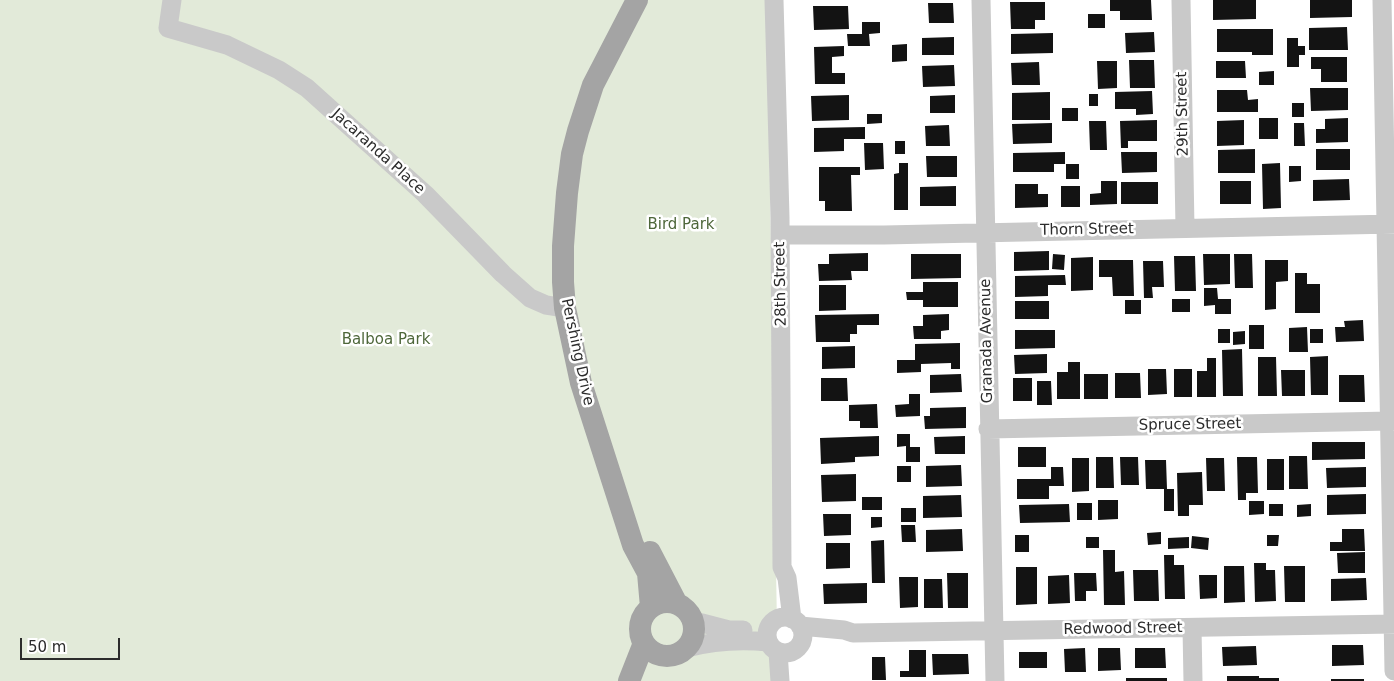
<!DOCTYPE html>
<html>
<head>
<meta charset="utf-8">
<style>
	body { margin:0 }
	#map { position:relative; width:1394px; height:681px; overflow:hidden; background:#fff; font-family:"DejaVu Sans",sans-serif }
	canvas { display:block }
	.scale { position:absolute; left:20px; top:638px; width:100px; height:22px; box-sizing:border-box; border:2px solid #2c2c2c; border-top:0; padding-left:6px; font-size:15px; line-height:18px; white-space:nowrap; color:#2c2c2c; -webkit-text-stroke:4px #fff; paint-order:stroke }
</style>
</head>
<body>
<div id="map">
<canvas width="1394" height="681"></canvas>
<div class="scale">50 m</div>
</div>
<script>
const ctx = document.querySelector('canvas').getContext('2d');
ctx.lineJoin = 'round';
function fill(path, color) { ctx.fillStyle = color; ctx.fill(path, 'evenodd'); }
function stroke(path, color, width, dash) { ctx.strokeStyle = color; ctx.lineWidth = width; ctx.lineCap = dash ? 'butt' : 'round'; ctx.setLineDash(dash || []); ctx.stroke(path); }
function drawText(font, color, halo, rows, align = 'center') {
  ctx.font = font + ' "DejaVu Sans",sans-serif'; ctx.lineWidth = 5; ctx.setLineDash([]); ctx.textBaseline = 'middle'; ctx.strokeStyle = halo; ctx.fillStyle = color; for (const [text, x, y, turn = 0] of rows) {
    ctx.save(); ctx.translate(x, y); ctx.rotate((+turn || 0) * Math.PI / 180); ctx.textAlign = isNaN(turn) ? turn : align; if (halo) ctx.strokeText(text, 0, 0); ctx.fillText(text, 0, 0); ctx.restore();
  }
}
fill(new Path2D(`
	M0 0H767L777 628 772 626V681H0Z`), '#e2ead9');
fill(new Path2D(`
	M1110 0H1151L1152 20H1120V11H1110Z
	M1213 0H1256V19L1213 20Z
	M1310 0H1352V17L1310 18Z
	M1010 2H1045V20H1035V29H1011Z
	M928 3H953L954 23H929Z
	M813 6H848L849 29 814 30Z
	M1088 14H1105V28H1088Z
	M862 22H880V33L869 34 870 46H848L847 34H862Z
	M1347 27 1348 50H1309V28Z
	M1217 29H1273V55H1252V52H1217Z
	M1154 32 1155 52 1126 53 1125 33Z
	M1053 33V53L1011 54V34Z
	M954 37V55H922V38Z
	M1287 38H1298V46H1305V55H1299V67H1287Z
	M907 44V61L892 62V45Z
	M844 46V56L832 57V73H845V84H815L814 47Z
	M1311 57H1347V82H1321V69H1311Z
	M1129 60H1154L1155 88H1130Z
	M1097 61H1117V88L1098 89Z
	M1216 61H1245L1246 78H1216Z
	M1039 62 1040 85H1012L1011 63Z
	M954 65 955 86 923 87 922 66Z
	M1274 71V85H1259V72Z
	M1310 88H1348V110L1311 111Z
	M1217 90H1247L1248 100 1258 99V112H1217Z
	M1152 91 1153 114 1136 115V109H1115V92Z
	M1050 92V120H1012V93Z
	M1089 94H1098V106H1089Z
	M849 95V120L812 121 811 96Z
	M955 95V113H930V96Z
	M1292 103H1304V117H1292Z
	M1062 108H1078V121H1062Z
	M867 114H882V123L867 124Z
	M1259 118H1278V139H1259Z
	M1348 118V142L1316 143V129H1325V119Z
	M1157 120V141H1128V148H1121L1120 121Z
	M1244 120V145L1217 146V121Z
	M1089 121H1106L1107 150H1090Z
	M1052 123V143L1013 144 1012 124Z
	M1294 123H1304L1305 146H1294Z
	M949 125 950 146H926L925 126Z
	M865 127V139H844V151L814 152V128Z
	M895 141H905V154H895Z
	M864 143H883L884 169 865 170Z
	M1255 149V173H1218V150Z
	M1316 149H1350V170H1316Z
	M1065 152V164H1054V172H1013V153Z
	M1121 152H1157V172L1122 173Z
	M926 156H957V177H927Z
	M899 163H908V210H894V174L899 173Z
	M1280 163 1281 208 1263 209 1262 164Z
	M1066 164H1079V179H1066Z
	M1289 166H1301V181L1289 182Z
	M819 167H860V175H851L852 211H825V201H819Z
	M1349 179 1350 200 1313 201V180Z
	M1101 181H1117V204L1090 205V194L1101 193Z
	M1220 181H1251V204H1220Z
	M1121 182H1158V204H1121Z
	M1015 184H1038V194H1048V207L1015 208Z
	M956 186V206H920V187Z
	M1061 186H1080V207H1061Z
	M1049 251V270L1014 271V252Z
	M868 253V271H851L852 280 819 281 818 264H829V254Z
	M911 254H961V278L911 279Z
	M1053 254 1065 255 1064 270 1052 269Z
	M1203 254H1230V284L1204 285Z
	M1234 254H1252L1253 288H1235Z
	M1174 256H1195L1196 291H1175Z
	M1093 257V290L1071 291V258Z
	M1099 260H1133L1134 296H1113L1112 277H1099Z
	M1265 260H1288V281L1276 282V309L1265 310Z
	M1143 261H1163L1164 287H1152L1153 298H1144Z
	M1295 273H1307V284H1320V313H1295Z
	M1065 275 1066 285H1048V296L1015 297V276Z
	M923 282H958V307H923V300H907L906 292H923Z
	M819 285H846V310L819 311Z
	M1204 288H1217L1218 299H1231V314H1215V305L1204 306Z
	M1172 299H1190V312H1172Z
	M1125 300H1141V314H1125Z
	M1015 301H1049V319H1015Z
	M879 314V325H857V334H850V342H816L815 315Z
	M949 314V330L941 331V339H914L913 326H923V315Z
	M1363 320 1364 341 1336 342 1335 327H1345L1344 321Z
	M1249 325H1264V349H1249Z
	M1307 327 1308 352H1289V328Z
	M1218 329H1230V343H1218Z
	M1310 329H1323V343H1310Z
	M1015 330H1055V348L1015 349Z
	M1245 331V344L1233 345V332Z
	M960 343V369H951V363L921 364V372L897 373V360H915V344Z
	M855 346V368L822 369V347Z
	M1242 349 1243 396H1223L1222 350Z
	M1047 354V373L1015 374 1014 355Z
	M1328 356V395H1311L1310 357Z
	M1258 357H1276L1277 396H1258Z
	M1207 358H1216V397H1197V371H1207Z
	M1068 362H1080V399H1057V372H1068Z
	M1148 369H1166L1167 394 1148 395Z
	M1174 369H1192V397H1174Z
	M1281 370H1305V396H1282Z
	M1115 373H1140L1141 398H1115Z
	M961 374 962 392 930 393V375Z
	M1084 374H1108V399H1084Z
	M1339 375H1364L1365 402H1339Z
	M821 378H847L848 401H821Z
	M1013 378H1032V401H1013Z
	M1037 381H1051L1052 405H1037Z
	M909 394H920V416L896 417 895 405 909 404Z
	M877 404 878 428H860V421H849V405Z
	M966 407V428L925 429 924 416H930V408Z
	M897 434H910V447H920V462H906V446L897 447Z
	M879 436V456L855 457V462L821 464 820 438Z
	M965 436V454H935L934 437Z
	M1312 442H1365V459L1312 460Z
	M1018 447H1046V467H1018Z
	M1289 456H1307L1308 489H1289Z
	M1096 457H1113L1114 488H1096Z
	M1120 457H1138L1139 485H1121Z
	M1237 457H1257L1258 493H1246V500H1238Z
	M1072 458H1089V491L1072 492Z
	M1206 458H1224L1225 491H1207Z
	M1267 459H1284V490H1267Z
	M1145 460H1166L1167 489H1174V511H1164V489H1146Z
	M961 465 962 486 926 487V466Z
	M897 466H911V482H897Z
	M1051 467H1063L1064 486H1049V499H1017V479H1051Z
	M1366 467V487L1327 488 1326 468Z
	M1202 472 1203 505H1189V516H1178L1177 473Z
	M856 474V501L822 502 821 475Z
	M1366 494V514L1327 515V495Z
	M961 495 962 517 923 518V496Z
	M862 497H882V510H862Z
	M1098 500H1118V519L1098 520Z
	M1249 501H1264V514L1249 515Z
	M1077 503H1092V520H1077Z
	M1069 504 1070 522 1020 523 1019 505Z
	M1269 504H1283V516H1269Z
	M1311 504V516L1297 517V505Z
	M901 508H916V522H901Z
	M823 514H851V535L824 536Z
	M871 517H882V527L871 528Z
	M901 525H915L916 542H902Z
	M962 529 963 551 926 552V530Z
	M1342 529H1364L1365 551H1330V542H1342Z
	M1161 532V544L1148 545 1147 533Z
	M1015 535H1029V552H1015Z
	M1267 535H1279L1278 546H1267Z
	M1192 536 1209 538 1208 550 1191 548Z
	M1086 537H1099V548H1086Z
	M1189 537V548L1168 549V538Z
	M884 540 885 583H872L871 541Z
	M826 543H850V568L826 569Z
	M1103 550H1115V572L1124 571 1125 605H1104Z
	M1365 552V573H1338L1337 553Z
	M1164 555H1174V565H1184L1185 599H1165Z
	M1254 563H1266V570H1275L1276 601 1255 602Z
	M1224 566H1244L1245 602 1224 603Z
	M1284 566H1305V602H1285Z
	M1016 567H1037V604L1016 605Z
	M1133 570H1158L1159 601H1134Z
	M947 573H968V608H948Z
	M1074 573H1096L1097 591H1086V601H1075Z
	M1069 575 1070 603 1048 604V576Z
	M1199 575H1217V598L1200 599Z
	M899 577H918V607L900 608Z
	M1366 578 1367 600 1331 601V579Z
	M924 579H942L943 608H924Z
	M867 583V603L824 604 823 584Z
	M1332 645H1363L1364 665 1332 666Z
	M1256 646 1257 665 1223 666 1222 647Z
	M1085 648 1086 672H1065L1064 649Z
	M1098 648H1120L1121 670 1098 671Z
	M1135 648H1165L1166 668H1135Z
	M909 650H926V677H900V671H909Z
	M1019 652H1047V668H1019Z
	M932 654H968L969 674 933 675Z
	M872 657H885L886 680H872Z
	M1227 676H1259V678H1279V681H1227Z
	M1126 678H1167V681H1126Z
	M1331 679H1364V681H1331Z`), '#131313');
stroke(new Path2D(`
	M172 0 168 28 227 45 279 70 307 88 425 194 503 274 530 298 546 305 565 308
	M774 0 780 217 782 567 787 578 792 619
	M981 0 995 681
	M1181 0 1185 228
	M1382 0 1394 671
	M780 235H884L1394 224
	M988 429 1391 421
	M767 635a18 18 0 1 1 36 0a18 18 0 1 1-36 0Z
	M693 622 702 623 729 630H743
	M800 626 844 630 853 633 1394 624
	M1192 628 1193 681
	M686 648C713 641 739 639 768 642
	M778 652 780 681`), '#c9c9c9', 19);
stroke(new Path2D(`
	M637 0 593 85 578 131 572 154 567 193 563 246V282L565 308 581 383 633 545 648 573 651 607
	M650 552 677 604
	M640 629a27 27 0 1 1 54 0a27 27 0 1 1-54 0Z
	M629 681 644 643`), '#a4a4a4', 22);
drawText('15px', '#2c2c2c', '#fff', [
	["29th Street",1183,114,-91],
	["Jacaranda Place",378,152,42],
	["Thorn Street",1087,230,-1],
	["28th Street",781,284,-91],
	["Granada Avenue",987,341,-91],
	["Pershing Drive",577,352,78],
	["Spruce Street",1190,425,-1],
	["Redwood Street",1123,629,-1]
]);
drawText('15px', '#4e673a', '#fff', [
	["Bird Park",681,225],
	["Balboa Park",386,340]
]);
</script>
</body>
</html>
